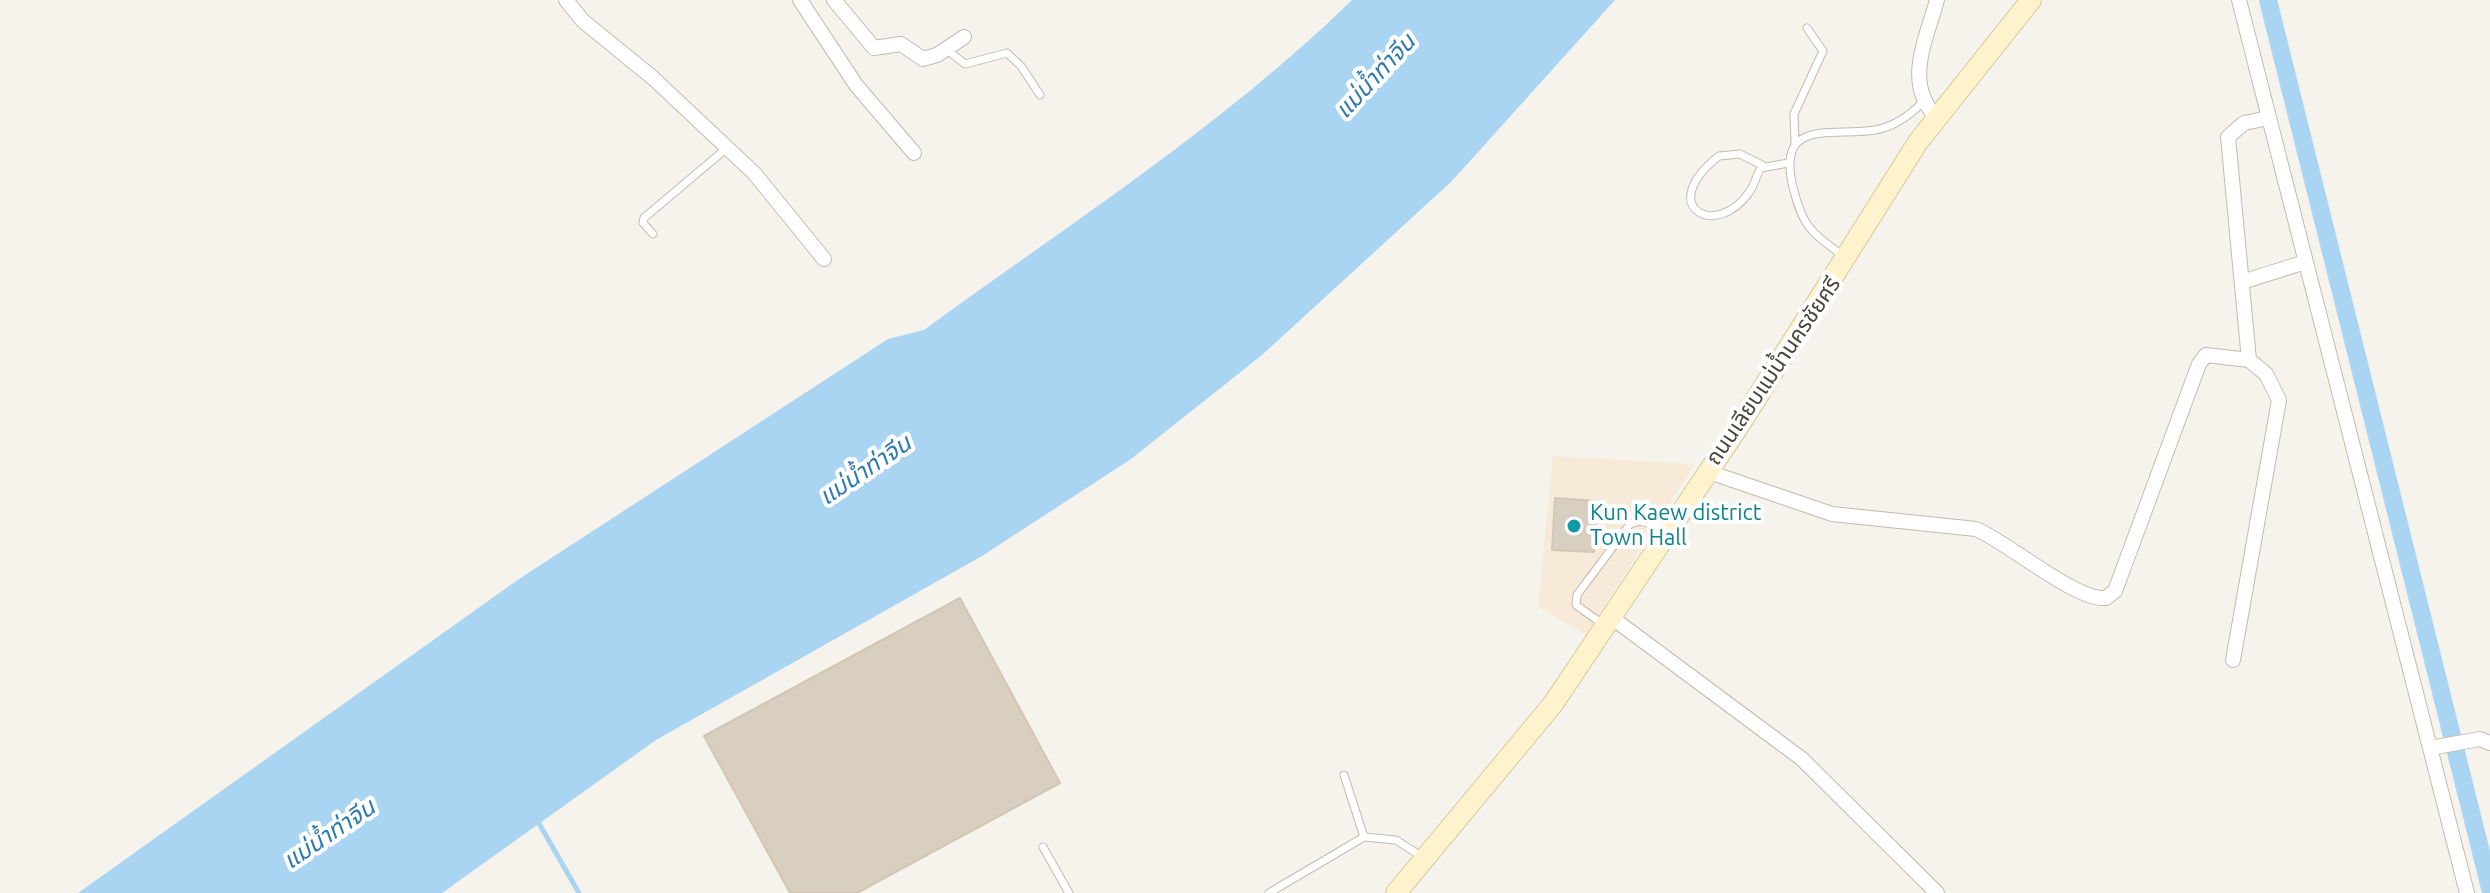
<!DOCTYPE html>
<html>
<head>
<meta charset="utf-8">
<style>
	body { margin:0 }
	canvas { display:block; background:#f6f3ec }
</style>
</head>
<body>
<canvas width="2490" height="893"></canvas>
<script>
const ctx = document.querySelector('canvas').getContext('2d');
ctx.lineJoin = 'round';
function fill(path, color) { ctx.fillStyle = color; ctx.fill(path, 'evenodd'); }
function stroke(path, color, width, dash) { ctx.strokeStyle = color; ctx.lineWidth = width; ctx.lineCap = dash ? 'butt' : 'round'; ctx.setLineDash(dash || []); ctx.stroke(path); }
function drawText(font, color, halo, rows, align = 'center') {
  ctx.font = font + ' Ubuntu,"Noto Sans Thai",sans-serif'; ctx.lineWidth = 8; ctx.setLineDash([]); ctx.textBaseline = 'middle'; ctx.strokeStyle = halo; ctx.fillStyle = color; for (const [text, x, y, turn = 0] of rows) {
    ctx.save(); ctx.translate(x, y); ctx.rotate((+turn || 0) * Math.PI / 180); ctx.textAlign = isNaN(turn) ? turn : align; if (halo) ctx.strokeText(text, 0, 0); ctx.fillText(text, 0, 0); ctx.restore();
  }
}
fill(new Path2D(`
	M1553 456 1695 464 1586 635 1538 607Z`), '#f7ead8');
fill(new Path2D(`
	M1352 0H1615L1452 181 1262 355 1131 459 982 556 656 740 442 893H78L519 579 888 339 924 330C1069 224 1224 125 1352 0Z`), '#a9d4f2');
stroke(new Path2D(`
	M537 820 579 893`), '#a9d4f2', 5);
stroke(new Path2D(`
	M2268 0 2490 888`), '#a9d4f2', 18);
const building = new Path2D(`
	M1555 498 1596 501 1594 552 1552 550Z
	M960 598 1060 783 857 893H790L704 736Z`);
fill(building, '#d8cfc1');
stroke(building, '#d3c7b4', 2);
const service = new Path2D(`
	M946 49 965 64 1007 53 1021 66 1040 95
	M1795 143 1794 114 1823 51 1807 28
	M1764 166 1740 154 1719 156C1654 207 1717 241 1750 191 1755 184 1756 175 1761 168L1788 163
	M653 234 643 223 644 218 728 147
	M1842 255C1808 230 1802 225 1792 183 1778 118 1833 137 1875 130 1893 127 1910 115 1922 103
	M1604 625 1576 605 1577 595 1630 524 1640 521 1667 528
	M1364 837 1396 840 1421 856
	M1043 847 1069 893
	M1269 893 1364 837 1344 775`);
const minor = new Path2D(`
	M566 0 583 21 653 78 754 173 824 259
	M800 0 856 85 914 153
	M834 0 874 48 901 44 923 59 937 55 964 37
	M2239 0 2430 748
	M1937 118C1903 83 1926 41 1937 0
	M2242 282 2305 262
	M1706 471 1832 514 1976 529C2009 543 2076 601 2106 598L2115 591 2199 364 2206 355 2249 360 2228 137 2244 123 2269 118
	M1611 617 1802 759 1937 893
	M2233 660 2279 400 2266 374 2249 360
	M2467 893 2430 748 2480 739 2490 743`);
const secondary = new Path2D(`
	M1396 893 1553 704 1739 426 1918 142 2031 0`);
stroke(service, '#c2bbae', 9);
stroke(minor, '#c2bbae', 16);
stroke(secondary, '#d6c79b', 22);
stroke(service, '#fff', 7);
stroke(minor, '#fff', 14);
stroke(secondary, '#fff3cd', 20);
for (const [x, y, r, color] of [
	[1574,526,8,"#0f9aa8"]
]) { const dot = new Path2D(); dot.arc(x, y, r, 0, 2 * Math.PI); ctx.fillStyle = color; ctx.fill(dot); stroke(dot, '#fff', 3); }
drawText('22px', '#4b4439', '#fff', [
	["ถนนเลียบแม่น้ำนครชัยศรี",1773,371,-56]
]);
drawText('22px', '#0d838f', '#fff', [
	["Kun Kaew district",1590,513],
	["Town Hall",1590,538]
], 'left');
drawText('italic 24px', '#2e7ab2', '#fff', [
	["แม่น้ำท่าจีน",1375,76,-47],
	["แม่น้ำท่าจีน",865,470,-34],
	["แม่น้ำท่าจีน",329,834,-34]
]);
</script>
</body>
</html>
